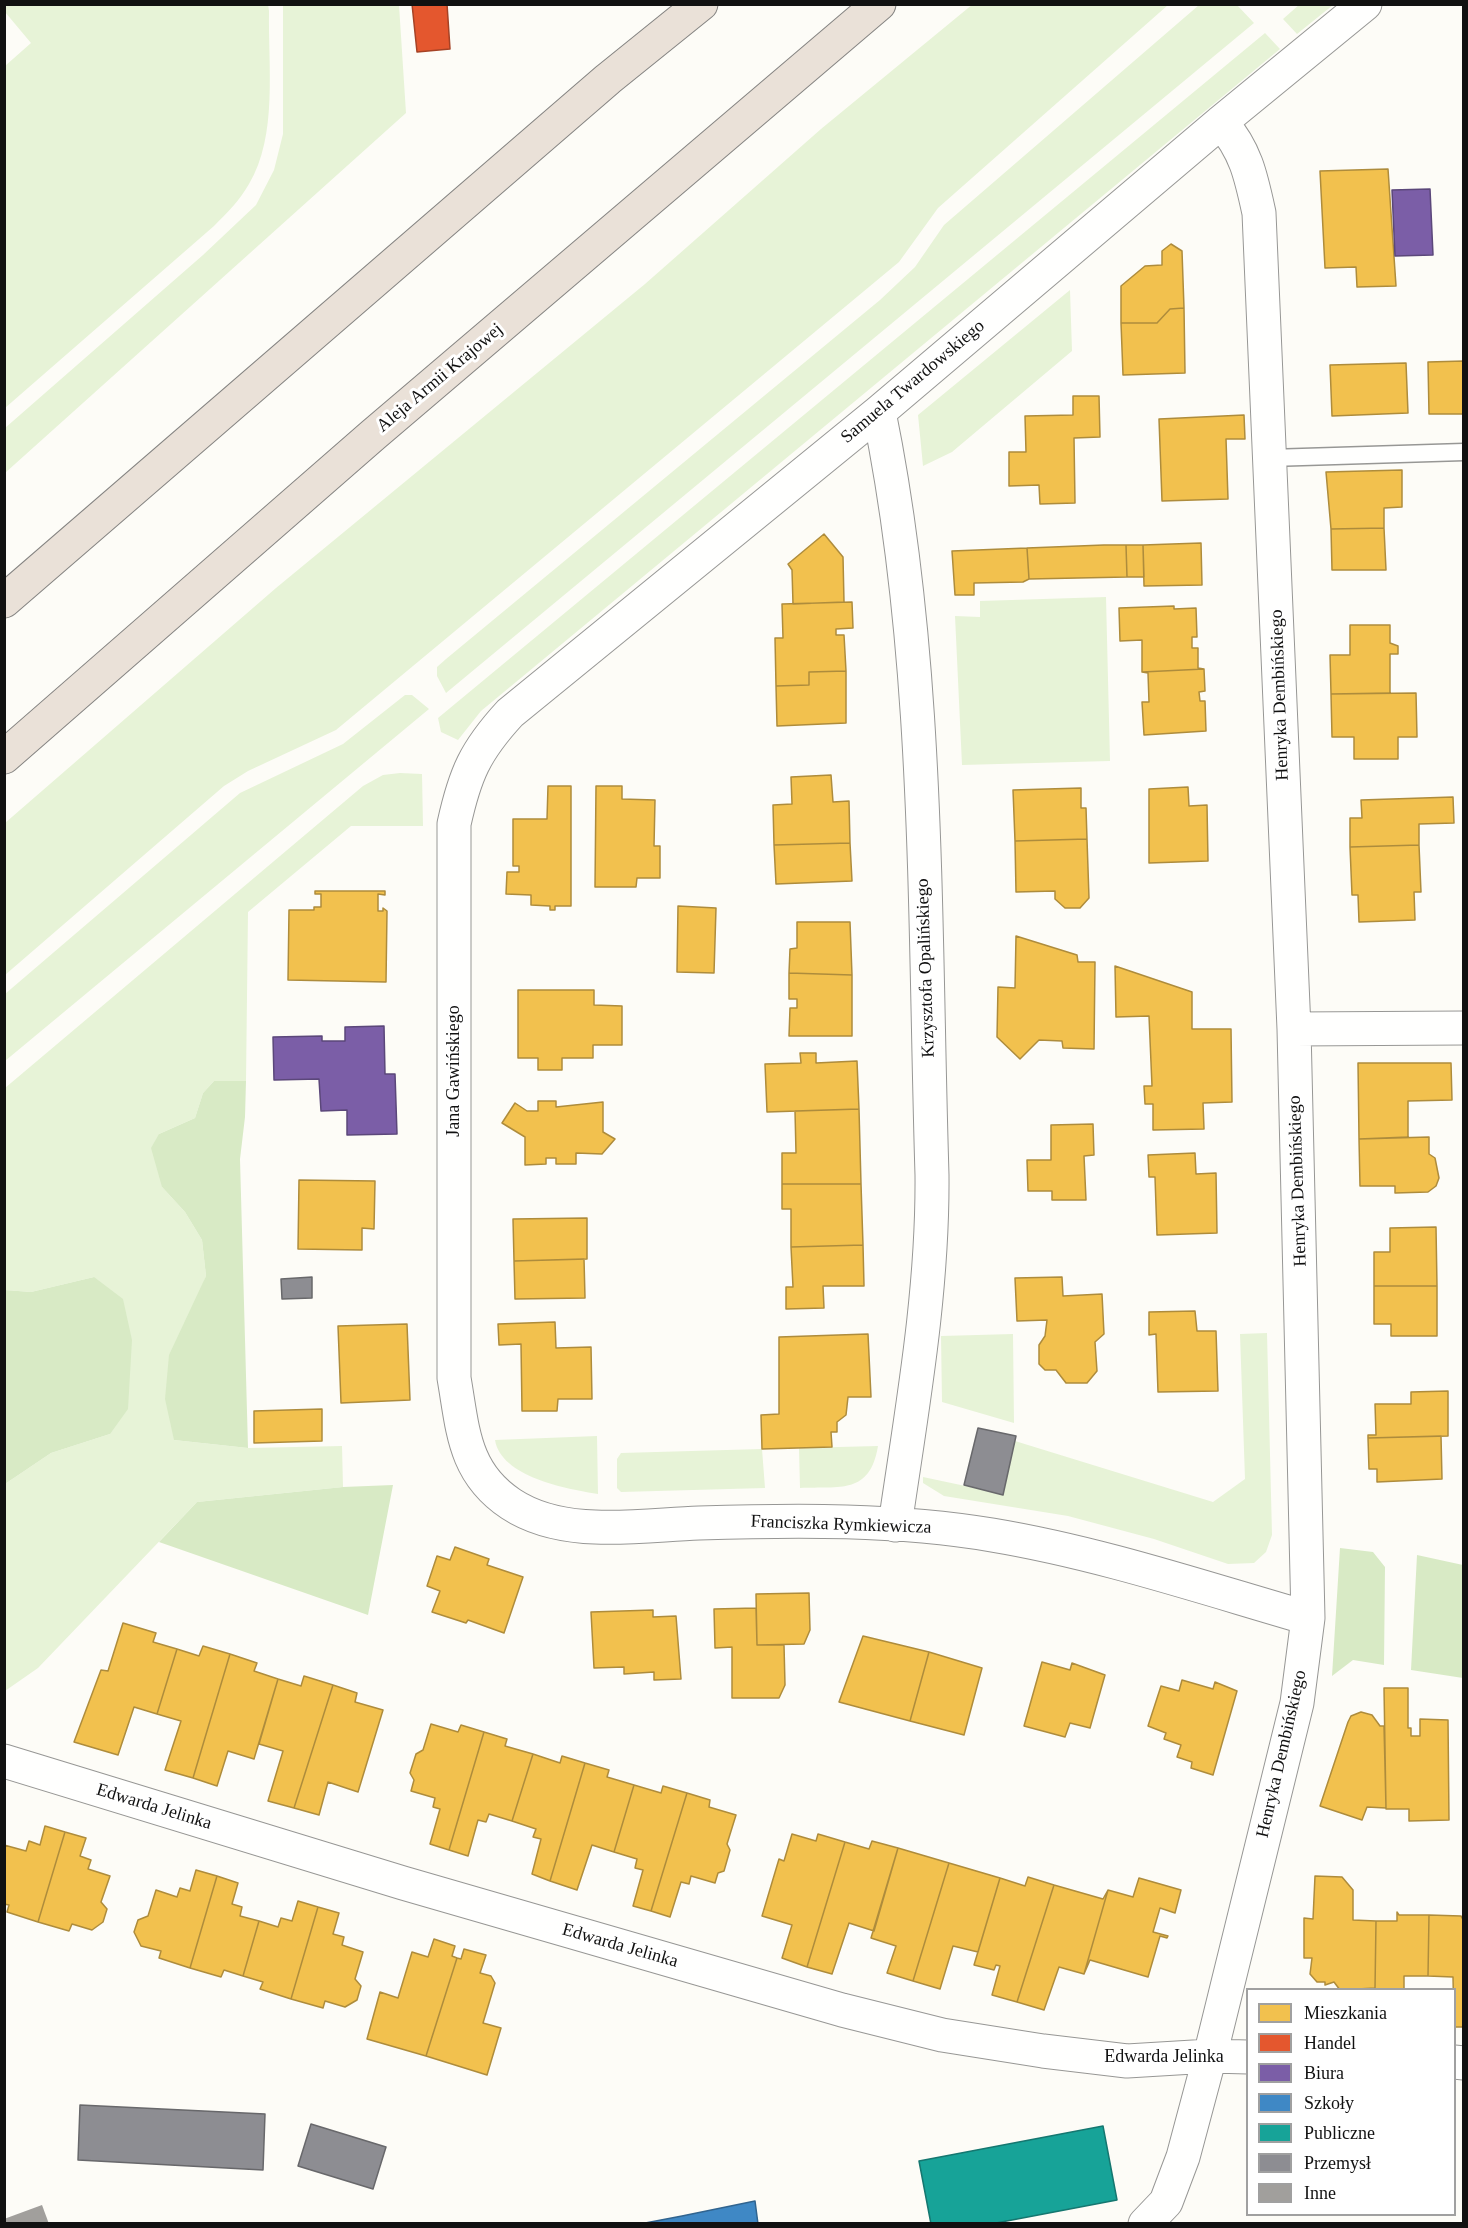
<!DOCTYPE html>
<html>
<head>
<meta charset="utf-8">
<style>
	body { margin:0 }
	#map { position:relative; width:1468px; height:2228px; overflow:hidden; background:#fdfcf7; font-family:Georgia,serif }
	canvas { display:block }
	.frame { position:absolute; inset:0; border:6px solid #111; pointer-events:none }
	.legend { position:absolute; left:1246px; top:1988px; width:210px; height:228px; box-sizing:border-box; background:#fff; border:2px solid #a0a0a0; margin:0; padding:8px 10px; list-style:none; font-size:18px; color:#111 }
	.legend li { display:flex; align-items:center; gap:12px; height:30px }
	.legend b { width:30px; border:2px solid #a0a0a0 }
</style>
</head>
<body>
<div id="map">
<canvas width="1468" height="2228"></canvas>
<div class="frame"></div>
<ul class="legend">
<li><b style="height:16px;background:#f2c14e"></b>Mieszkania</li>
<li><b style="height:16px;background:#e4572e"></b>Handel</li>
<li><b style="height:16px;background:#7b5ea7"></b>Biura</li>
<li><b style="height:16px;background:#3f88c5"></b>Szkoły</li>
<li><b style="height:16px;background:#17a398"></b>Publiczne</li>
<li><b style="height:16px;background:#8d8d92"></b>Przemysł</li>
<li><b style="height:16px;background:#a19f9c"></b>Inne</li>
</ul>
</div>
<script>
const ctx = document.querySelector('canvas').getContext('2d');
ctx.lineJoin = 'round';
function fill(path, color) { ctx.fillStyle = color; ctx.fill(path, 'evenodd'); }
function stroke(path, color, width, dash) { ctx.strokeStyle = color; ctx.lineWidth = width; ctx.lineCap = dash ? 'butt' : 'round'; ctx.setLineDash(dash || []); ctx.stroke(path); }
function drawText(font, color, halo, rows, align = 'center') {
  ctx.font = font + ' Georgia,serif'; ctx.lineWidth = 6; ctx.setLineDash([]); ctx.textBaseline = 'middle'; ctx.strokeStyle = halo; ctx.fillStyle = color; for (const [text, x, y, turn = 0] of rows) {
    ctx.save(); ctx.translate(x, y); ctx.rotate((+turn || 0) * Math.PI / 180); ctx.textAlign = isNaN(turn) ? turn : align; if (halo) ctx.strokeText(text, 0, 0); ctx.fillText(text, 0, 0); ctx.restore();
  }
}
fill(new Path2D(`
	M5 4H268L269 11C268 65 278 136 249 184 240 200 227 213 214 226L5 408V66L31 43 5 12Z
	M973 4 1168 5 938 208 899 262 336 730 248 771 224 786 5 975V823L276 588 645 284 821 129Z
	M1300 4H1333V5L1297 34 1283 19Z
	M283 5H399L406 113 5 473V428L203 255 256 205 274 170 283 134Z
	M1199 5H1237L1254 23 446 693 437 676V667L446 659 880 300 915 267 944 225Z
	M1265 33 1280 49 481 711 458 740 441 732 438 718Z
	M1070 290 1072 351 952 452 923 466 918 415Z
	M1106 597 1110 761 962 765 955 616 980 617V601Z
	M405 695H412L429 709 5 1061V994L240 793 343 744Z
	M400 773 422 774 423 826H351L248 912 246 1081H214L203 1093 195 1118 159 1134 162 1187 185 1212 202 1240 206 1276 196 1303 174 1440 248 1448 342 1446 343 1487 197 1502 38 1668 5 1691V1484L51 1453 110 1434 94 1277 31 1292 5 1290V1088L363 786 383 775Z
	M1267 1333 1272 1535 1266 1552 1254 1563 1228 1564 1154 1539 1068 1516 944 1496 923 1483V1477L1003 1494 1015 1441 1213 1502 1245 1479 1240 1334Z
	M1013 1334 1014 1423 942 1402 941 1336Z
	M597 1436 598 1494C567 1489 501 1477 495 1440Z
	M878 1446C870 1495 840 1486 800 1488L799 1448Z
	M762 1449 765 1488 621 1492 617 1488V1459L621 1453Z`), '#e7f3d7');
fill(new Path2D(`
	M214 1081H246L245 1117 240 1159 248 1448 174 1440 165 1399 169 1355 206 1276 202 1240 185 1212 162 1187 151 1148 159 1134 195 1118 203 1093Z
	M94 1277 123 1299 132 1340 128 1409 110 1434 51 1453 5 1484V1290L31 1292Z
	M393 1485 368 1615 159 1542 197 1502 343 1487Z
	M1340 1548 1373 1552 1385 1567 1384 1665 1353 1660 1332 1676Z
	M1417 1555 1463 1565V1678L1411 1670Z`), '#d8eac5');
const homes = new Path2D(`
	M1388 169 1396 286 1357 287 1356 267 1325 268 1320 171Z
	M1171 244 1182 251 1184 308 1170 309 1157 323H1121V286L1145 266 1162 265V251Z
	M1184 308 1185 373 1123 375 1121 323H1157L1170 309Z
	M1464 361V414H1429L1428 362Z
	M1406 363 1408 413 1332 416 1330 365Z
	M1073 396H1099L1100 437 1074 438 1075 503 1040 504 1039 485 1009 486V452H1026L1025 416 1073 415Z
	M1244 415 1245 439H1226L1228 499 1162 501 1159 419Z
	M1402 470V507L1384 508V528L1331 529 1326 472Z
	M1384 528 1386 570H1332L1331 529Z
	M824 534 843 557 844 602 793 604 792 570 788 564Z
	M1201 543 1202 585 1144 586 1143 545Z
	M1104 545H1126L1127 577 1029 579 1027 548Z
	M1126 545H1143L1144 577H1127Z
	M1027 548 1029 579 1023 582 974 583V595H955L952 551Z
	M852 602 853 628 836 629V635H844L846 671 809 672V685L776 686 775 638H783L782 604Z
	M1174 606V609L1196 608 1197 637H1192V648H1198V668L1204 669 1142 672V640L1120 641 1119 608Z
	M1350 625H1390V643L1398 646V654H1390V693L1331 694 1330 655H1350Z
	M1204 669 1205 691 1199 692 1200 701H1205L1206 731 1144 735 1142 702H1149L1148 673 1142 672Z
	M846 671V723L777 726 776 686 809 685V672Z
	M1416 693 1417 737H1398V759H1354V737H1332L1331 694Z
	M831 775 833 802 849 801 850 843 774 845 773 805 792 804 791 777Z
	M548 786H571V906H555V910H550V906L531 905V895L506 894 507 872H519V866H513V819H547Z
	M596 786H622V799L655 800 654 846H660V878H637L636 887H595Z
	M1188 787 1189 806 1207 805 1208 861 1149 863V789Z
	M1081 788V808H1086L1087 839 1015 841 1013 790Z
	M1453 797 1454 823 1419 824V845L1350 847V818H1362L1361 800Z
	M1087 839 1089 898 1080 908H1065L1055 899V891L1016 892 1015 841Z
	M850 843 852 881 776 884 774 845Z
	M1419 845 1421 892H1414L1415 920 1359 922 1358 895H1352L1350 847Z
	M315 891H385V895L378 894V911H383V908L387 911 386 982 288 980 289 910H314V907H321V894H315Z
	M678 906 716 908 714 973 677 972Z
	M797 922H850L852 975 789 973 790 949 797 948Z
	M1016 936 1077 955 1078 962H1095L1094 1049 1063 1048 1062 1041 1039 1040 1020 1059 997 1037 998 987 1015 988Z
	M1115 966 1192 992V1029H1231L1232 1102 1203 1103 1204 1129 1153 1130V1104H1145L1144 1086H1152L1149 1016 1116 1017Z
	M789 973 852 975V1036H789L790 1008H797V999H789Z
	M518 990H594V1005L622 1006V1045H593V1058H562V1070H538V1058H518Z
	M800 1053H816V1063L857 1061 859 1109 767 1112 765 1064 801 1063Z
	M1358 1063H1451L1452 1100 1408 1101V1137L1359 1139Z
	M538 1101H556V1107L603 1102V1132L615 1139 602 1154 576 1153V1164H556V1158H546V1164L525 1165V1137L502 1123 515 1103 527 1111H538Z
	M859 1109 861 1184H782V1153H796L795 1111Z
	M1093 1124 1094 1155 1084 1156 1086 1200H1052V1191H1028L1027 1160H1051V1125Z
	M1429 1137V1154L1435 1158 1439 1178 1436 1186 1428 1192 1395 1193V1186H1360L1359 1139Z
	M1195 1153 1196 1174 1216 1173 1217 1233 1157 1235 1155 1177H1149L1148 1155Z
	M299 1180 375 1181 374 1229 362 1228V1250L298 1249Z
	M782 1184H861L863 1245 791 1247V1209H782Z
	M587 1218V1259L514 1261 513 1219Z
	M1436 1227 1437 1286H1374V1252H1390V1228Z
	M863 1245 864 1286H823L824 1308 786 1309V1287H793L791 1247Z
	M584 1259 585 1298 515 1299 514 1261Z
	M1062 1277 1063 1296 1102 1294 1104 1334 1095 1342 1097 1371 1087 1383H1066L1056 1370H1045L1039 1364V1345L1045 1336 1047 1320 1017 1321 1015 1278Z
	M1374 1286H1437V1336H1391V1324H1374Z
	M1195 1311 1197 1331H1216L1218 1391 1158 1392 1156 1334 1149 1335V1312Z
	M555 1322 556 1348 591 1347 592 1399H558L557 1411H522L521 1344 499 1345 498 1324Z
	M407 1324 410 1400 341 1403 338 1326Z
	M868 1334 871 1397H848L846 1415 837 1422V1432H831L832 1447 762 1449 761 1415 779 1414V1337Z
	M1448 1391V1436L1368 1438V1435H1376L1375 1404H1411V1392Z
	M322 1409V1441L254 1443V1411Z
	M1441 1436 1442 1479 1377 1482V1469H1369L1368 1438Z
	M455 1547 489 1559 487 1565 523 1577 504 1633 468 1620 466 1623 432 1612 440 1591 427 1586 437 1556 450 1560Z
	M809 1593 810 1630 804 1644 757 1645 756 1594Z
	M756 1608 757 1645H784L785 1685 779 1698H732V1647L715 1648 714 1609Z
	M653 1610V1617L676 1616 681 1679 654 1680V1672L624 1674V1667L594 1668 591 1612Z
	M123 1623 156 1633 153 1642 177 1649 157 1714 134 1707 118 1755 74 1742 101 1670 108 1671Z
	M863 1636 929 1652 910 1721 839 1702Z
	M203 1646 230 1654 193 1778 165 1770 181 1721 157 1714 177 1649 199 1656Z
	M929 1652 982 1668 964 1735 910 1721Z
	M230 1654 257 1663 254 1671 278 1679 254 1759 228 1751 217 1786 193 1778Z
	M1042 1662 1070 1670 1072 1663 1105 1675 1090 1728 1070 1723 1065 1737 1024 1726Z
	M304 1676 333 1685 294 1808 268 1801 283 1751 259 1744 278 1679 301 1686Z
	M1182 1680 1213 1689 1215 1682 1237 1691 1213 1775 1191 1768 1192 1762 1177 1757 1181 1745 1164 1739 1166 1733 1148 1726 1161 1686 1179 1691Z
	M333 1685 357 1693 355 1702 383 1710 358 1792 328 1782 319 1815 294 1808Z
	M1384 1688H1408V1728H1411V1736H1420V1719L1448 1720 1449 1820 1409 1821V1809H1386Z
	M1361 1712 1372 1715 1380 1726H1384L1386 1808 1367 1807 1362 1820 1320 1806 1348 1722 1351 1716Z
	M431 1724 458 1732 461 1725 484 1732 449 1850 430 1844 440 1809 433 1807 435 1798 411 1791 414 1780 410 1773 416 1754 423 1750Z
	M484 1732 507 1739 505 1746 533 1754 512 1821 489 1814 486 1822 478 1820 468 1856 449 1850Z
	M533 1754 560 1763 562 1756 585 1763 550 1881 532 1874 541 1839 533 1837 536 1829 512 1821Z
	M585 1763 609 1770 607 1777 634 1785 614 1852 592 1845 577 1890 550 1881Z
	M634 1785 661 1793 663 1786 687 1793 651 1911 633 1906 643 1870 635 1868 637 1859 614 1852Z
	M687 1793 710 1800 709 1807 736 1815 727 1844 730 1850 724 1871 718 1873 715 1883 691 1876 689 1884 681 1882 670 1917 651 1911Z
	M45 1826 65 1832 38 1922 7 1912 9 1905 4 1904V1845L26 1851 29 1841 40 1845Z
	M65 1832 86 1838 80 1856 91 1860 88 1869 110 1876 101 1902 107 1909 103 1922 92 1930 72 1924 69 1931 38 1922Z
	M792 1834 816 1841 818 1834 845 1842 807 1967 782 1958 792 1925 762 1916 779 1859 784 1861Z
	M872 1841 898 1848 874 1931 849 1923 832 1974 807 1967 845 1842 869 1849Z
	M898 1848 949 1863 913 1981 887 1973 896 1946 871 1938Z
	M949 1863 1000 1878 978 1952 953 1946 940 1989 913 1981Z
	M196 1870 217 1876 190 1968 159 1958 161 1951 141 1946 134 1932 138 1920 148 1916 156 1890 177 1897 180 1888 190 1891Z
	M217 1876 238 1883 232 1904 242 1907 240 1916 259 1921 243 1976 224 1970 221 1977 190 1968Z
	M1315 1876 1342 1877 1353 1890V1920L1376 1921 1375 1988 1340 1990 1334 1982 1325 1985V1982H1317L1310 1974 1312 1958H1304V1918L1313 1919Z
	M1028 1877 1054 1885 1017 2002 992 1995 1000 1966 996 1965 994 1970 974 1965 1000 1878 1025 1886Z
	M1139 1878 1181 1890 1175 1913 1160 1908 1153 1932 1168 1936 1167 1938 1160 1936 1148 1977 1090 1960 1084 1974 1108 1890 1133 1897Z
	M1054 1885 1103 1899 1108 1890 1084 1974 1059 1967 1044 2010 1017 2002Z
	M298 1901 318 1907 291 1999 260 1989 263 1982 243 1976 259 1921 278 1927 281 1918 292 1921Z
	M318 1907 339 1913 333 1934 344 1937 342 1945 363 1952 355 1979 361 1986 357 2000 345 2007 325 2001 323 2008 291 1999Z
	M1397 1912 1399 1915H1429L1428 1976H1404V1989L1375 1990 1376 1921H1397Z
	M1429 1915 1461 1916 1464 1921V2027H1454L1453 1977 1428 1976Z
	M434 1939 455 1946 452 1956 457 1958 426 2056 367 2039 380 1992 398 1998 412 1952 428 1957Z
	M464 1949 486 1955 480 1973 491 1976 495 1983 483 2023 501 2028 487 2075 426 2056 457 1958 461 1959Z`);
fill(homes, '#f2c14e');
stroke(homes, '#ae8c3c', 1.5);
const shops = new Path2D(`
	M412 4H447L450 49 417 52Z`);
fill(shops, '#e4572e');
stroke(shops, '#a54225', 1.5);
const offices = new Path2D(`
	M1430 189 1433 255 1395 256 1392 190Z
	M384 1026 385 1074H395L397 1134 347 1135V1110L321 1111 319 1079 274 1080 273 1037 322 1036V1041H345V1027Z`);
fill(offices, '#7b5ea7');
stroke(offices, '#5b477a', 1.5);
const schools = new Path2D(`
	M755 2201 758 2224H640L682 2216Z`);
fill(schools, '#3f88c5');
stroke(schools, '#31648f', 1.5);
const public = new Path2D(`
	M1103 2126 1117 2200 991 2224H931L919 2161Z`);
fill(public, '#17a398');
stroke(public, '#157770', 1.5);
const industry = new Path2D(`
	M312 1277V1298L282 1299 281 1279Z
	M978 1428 1016 1436 1003 1495 964 1485Z
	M80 2105 265 2114 263 2170 78 2160Z
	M311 2124 386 2147 373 2189 298 2166Z`);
fill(industry, '#8d8d92');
stroke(industry, '#68686b', 1.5);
fill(new Path2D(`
	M42 2205 49 2224H4V2219Z`), '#a19f9c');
const service = new Path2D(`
	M1270 458 1464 452`);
const minor = new Path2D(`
	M879 412C930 662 924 920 932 1175 933 1293 912 1408 895 1525
	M1294 1029 1464 1028
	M1308 1618C1204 1588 1100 1553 992 1535 897 1519 796 1520 699 1523 640 1525 564 1539 511 1504 463 1472 463 1429 454 1378V824C465 774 475 751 510 713L879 412 1221 122 1365 4
	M4 1761 403 1883 842 2010 942 2035 1043 2051 1127 2061 1210 2056 1248 2057
	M1454 2062 1464 2063
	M1145 2224 1166 2202 1183 2157 1210 2056 1297 1703 1308 1618 1294 1029 1259 213C1251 176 1246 151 1221 122`);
const motorway = new Path2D(`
	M4 601 608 79 701 4
	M4 757 373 435 879 4`);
stroke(service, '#979795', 19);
stroke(minor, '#979795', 35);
stroke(motorway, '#858482', 35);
stroke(service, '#fffffe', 16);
stroke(minor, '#fffffe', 33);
stroke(motorway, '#eae1d8', 33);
drawText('18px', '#111', '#fff', [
	["Aleja Armii Krajowej",440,378,-40],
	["Samuela Twardowskiego",913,382,-40],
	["Henryka Dembińskiego",1280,695,-92],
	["Krzysztofa Opalińskiego",926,968,-92],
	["Jana Gawińskiego",454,1071,-90],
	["Henryka Dembińskiego",1298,1181,-92],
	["Franciszka Rymkiewicza",841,1525,2],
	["Henryka Dembińskiego",1282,1754,-77],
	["Edwarda Jelinka",154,1807,17],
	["Edwarda Jelinka",620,1946,16],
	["Edwarda Jelinka",1164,2057]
]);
</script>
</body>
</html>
